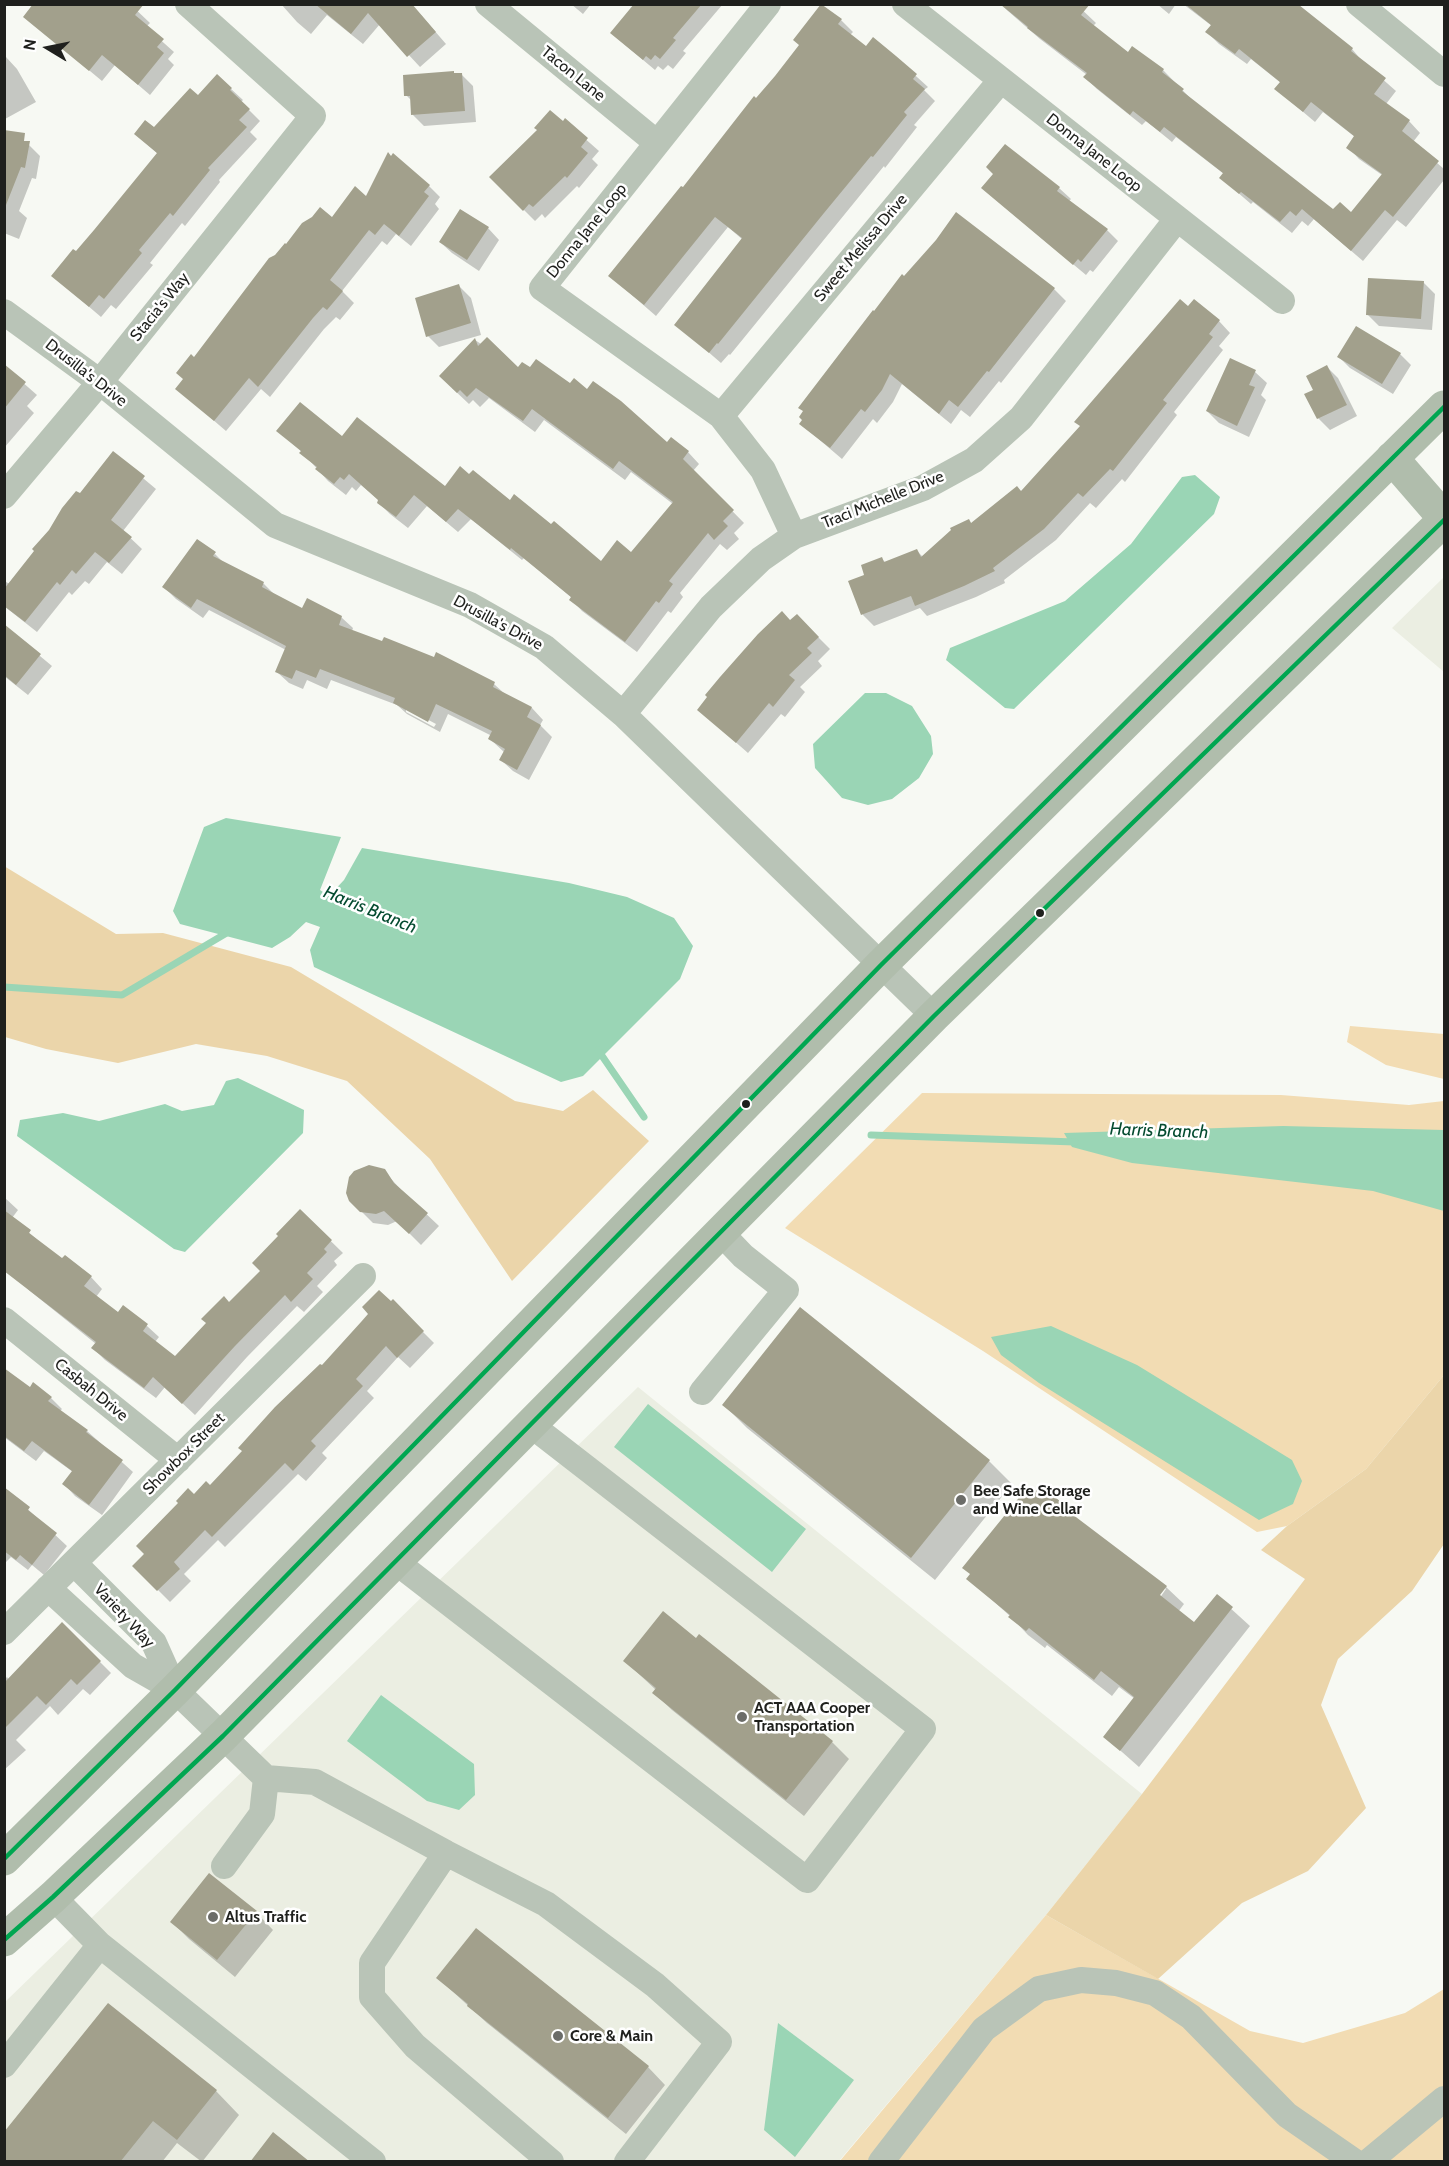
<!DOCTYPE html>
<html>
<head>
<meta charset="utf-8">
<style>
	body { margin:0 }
	#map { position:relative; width:1449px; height:2166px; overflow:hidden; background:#f7f9f3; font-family:Cabin,sans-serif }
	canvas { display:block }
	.frame { position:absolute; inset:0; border:6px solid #1f201d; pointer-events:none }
	.north { position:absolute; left:18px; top:18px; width:60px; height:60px; -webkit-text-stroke:4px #fff; paint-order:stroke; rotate:280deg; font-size:16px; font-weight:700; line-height:24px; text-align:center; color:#1f201d }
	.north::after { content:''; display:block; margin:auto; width:21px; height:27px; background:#1f201d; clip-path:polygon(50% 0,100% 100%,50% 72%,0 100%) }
</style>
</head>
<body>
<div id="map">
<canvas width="1449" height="2166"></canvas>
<div class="frame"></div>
<div class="north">N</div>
</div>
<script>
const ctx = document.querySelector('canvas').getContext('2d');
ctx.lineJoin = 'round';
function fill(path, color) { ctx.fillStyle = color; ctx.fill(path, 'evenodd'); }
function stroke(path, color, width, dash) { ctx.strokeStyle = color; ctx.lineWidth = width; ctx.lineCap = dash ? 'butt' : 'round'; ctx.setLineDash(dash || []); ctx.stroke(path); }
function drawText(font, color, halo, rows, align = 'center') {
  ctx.font = font + ' Cabin,sans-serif'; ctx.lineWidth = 5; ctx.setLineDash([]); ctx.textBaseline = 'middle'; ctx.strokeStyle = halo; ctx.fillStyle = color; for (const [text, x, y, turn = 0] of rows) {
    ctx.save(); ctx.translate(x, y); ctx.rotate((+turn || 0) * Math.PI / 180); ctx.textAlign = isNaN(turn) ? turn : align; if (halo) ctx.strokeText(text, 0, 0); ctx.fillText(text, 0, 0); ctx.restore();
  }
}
fill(new Path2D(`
	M1444 577V672L1392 628Z
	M638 1387 1142 1794 1046 1915 839 2161 5 2162V2002Z`), '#ebeee2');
fill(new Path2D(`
	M1350 1026 1444 1034V1079L1386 1065 1347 1042Z
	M922 1093 1281 1095 1409 1105 1444 1101V1375L1366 1469 1287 1526 1257 1532 983 1351 785 1228Z
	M1046 1915 1250 2031 1303 2043 1405 2013 1444 1989V2161L839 2162Z`), '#f2dcb3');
fill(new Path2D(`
	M4 866 116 934 163 933 291 967 515 1101 563 1111 593 1090 649 1141 512 1281 430 1159 347 1081 267 1056 196 1044 118 1063 46 1049 5 1037Z
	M1444 1375V1544L1412 1591 1338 1659 1321 1705 1366 1808 1308 1871 1242 1903 1158 1979 1046 1915 1142 1794 1305 1579 1261 1550 1287 1526 1366 1469Z`), '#ebd5aa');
fill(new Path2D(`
	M1195 475 1220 497 1214 514 1014 709 1005 708 946 660 950 648 1065 601 1131 544 1182 477Z
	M865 693H886L912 706 931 736 933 754 919 778 892 799 868 805 842 798 815 768 813 744Z
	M226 818 341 837 320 890 329 896 344 880 362 848 569 883 627 897 674 918 693 946 680 979 583 1076 561 1082 314 967 310 950 320 927 306 922 290 937 272 948 180 924 173 911 204 827Z
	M238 1078 304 1110 303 1133 185 1252 174 1249 17 1136 20 1120 63 1113 99 1121 165 1104 182 1111 214 1105 226 1081Z
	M1283 1126 1444 1130V1211L1373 1191 1132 1163 1072 1147 1064 1133Z
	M1051 1326 1137 1365 1292 1460 1302 1481 1293 1504 1259 1520 1039 1383 1001 1355 991 1337Z
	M648 1404 806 1529 772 1572 614 1447Z
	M381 1695 474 1764 475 1795 459 1810 427 1801 347 1741Z
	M778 2023 854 2080 795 2157 764 2130Z`), '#9ad5b5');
fill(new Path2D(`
	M130 4 150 23 146 27 174 52 168 59 174 65 150 95 115 65 102 81 25 17Z
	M281 4H400L421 15 446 44 420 67 380 24 363 44 327 15 311 34 297 22Z
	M571 4H591L583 14Z
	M636 4H723L683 51 686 53 673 69 668 65 663 70 658 66 655 70 624 44Z
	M1000 4H1076L1096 23 1093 26 1128 54 1133 48 1163 70 1194 102 1334 211 1351 214 1382 175 1359 159 1348 147 1355 137 1323 112 1315 122 1276 89 1281 83 1251 59 1247 64 1219 44 1207 32 1212 26 1183 4H1297L1352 49 1363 62 1396 91 1386 104 1409 121 1420 133 1413 142 1444 169V180L1406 227 1397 220 1363 261 1314 219 1308 226 1302 221 1292 233 1253 202 1251 204 1221 178 1224 174 1176 137 1172 142 1146 121 1142 125 1097 89 1085 77 1087 75 1040 39Z
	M1157 4H1176L1169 14Z
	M841 20 853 32 850 35 866 48 895 57 928 87 924 90 935 101 914 125 917 127 885 168 884 166 730 355 729 354 721 363 676 324 743 240 728 227 656 316 610 276 757 100Z
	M6 57 17 69 36 102 5 119Z
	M455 74H461L473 86 476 122 424 126 413 115 412 101 406 95Z
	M217 76 243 100 241 102 260 121 250 132 257 139 219 180 220 182 185 226 182 223 150 263 153 265 116 309 111 305 101 317 53 276 76 253 158 154 136 134 154 129 198 97Z
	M565 121 599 151 592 159 598 165 579 188 577 186 545 218 542 214 535 221 491 177Z
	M4 140 29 145 40 156 36 179 32 178 19 211 27 218 19 239 4 233Z
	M429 186 440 197 435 204 439 209 411 246 396 234 387 245 382 241 342 291 354 303 340 320 336 317 324 329 270 397 261 389 226 431 177 389 185 379 194 359 332 219 367 198Z
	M1059 188 1071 199 1069 201 1107 230 1118 241 1093 272 1090 270 1086 275 995 199Z
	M956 214 1054 289 1066 301 1001 383 999 381 970 417 961 410 951 424 902 384 893 402 877 423 873 419 842 459 801 424 905 278 937 241Z
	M488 228 499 240 479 271 452 253 440 242Z
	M1423 282 1435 294 1432 330 1379 326 1367 314Z
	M459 286 471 298 481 335 439 347 428 336Z
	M1188 309 1219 321 1230 333 1219 346 1223 350 1174 412 1177 415 1125 482 1122 479 1096 508 1090 503 1056 540 1004 580 1005 583 976 597 927 616 920 608 874 626 863 615 850 582 866 576 881 558 886 563 917 551 923 557 969 521 972 524 1022 493Z
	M475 340 519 369H531L588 391 668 444 688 452 699 464 693 471 744 523 734 533 739 539 727 550 720 544 680 593 683 597 671 613 668 611 637 652 582 611 571 599 572 598 524 558 522 560 471 519 458 532 427 506 408 528 390 514 379 503 380 501 361 485 356 491 352 487 346 495 328 481 302 452 278 431 342 438 445 488 510 502 601 563 632 554 673 504 631 472 625 480 544 420 535 432 489 398 480 407 473 400 469 404 452 388Z
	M1400 354 1411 365 1393 394 1350 368 1339 357Z
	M1231 360 1255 372 1267 383 1261 395 1266 400 1249 437 1219 423 1207 411Z
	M4 366 37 395 27 406 34 413 4 448Z
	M1327 367 1338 378 1357 416 1330 430 1318 418 1306 395 1315 391Z
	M113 453 156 489 123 531 142 549 122 574 107 562 89 584 85 581 72 595 69 592 37 632 4 606V581L10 584Z
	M215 554 224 563 264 584 275 595 303 610 341 617 353 628 352 631 494 684 506 695 532 708 543 720 540 725 552 737 529 780 513 771 501 760 505 753 490 739 492 736 448 714 440 732 407 714 397 705 331 680 327 689 307 680 303 689 289 683 277 672 286 650 209 610 203 618 176 599 164 587ZM406 708 436 724 434 727 406 712Z
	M797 616 830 649 818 661 822 666 800 687 805 692 785 717 781 714 748 753 699 710Z
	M4 626 52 666 28 695 4 676Z
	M384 1171 403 1192 439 1226 421 1245 397 1221 388 1225 373 1223 350 1200Z
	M4 1197 18 1210 12 1218 62 1261 91 1277 102 1289 96 1297 118 1314 123 1308 147 1326 159 1337 155 1342 176 1358 262 1271 300 1211 343 1253 334 1261 337 1265 317 1286 323 1292 304 1312 297 1306 247 1357 195 1415 165 1387 156 1398 105 1360 93 1348 96 1344 30 1291 4 1267Z
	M393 1302 434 1343 410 1368 398 1357 367 1391 374 1398 322 1453 327 1458 306 1481 298 1474 225 1547 218 1540 184 1574 191 1581 170 1602 134 1566 194 1496 210 1487 322 1368Z
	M4 1370 30 1389 51 1398 62 1409 60 1411 87 1431 133 1472 102 1515 75 1496 64 1484 73 1472 44 1451 36 1461 4 1437Z
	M724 1405 989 1461 1012 1484 935 1580 747 1428Z
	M4 1487 67 1546 44 1575 32 1565 28 1570 11 1557 4 1564Z
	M1033 1496 1065 1507 1082 1524 1166 1587 1184 1604 1178 1612 1194 1625 1217 1596 1250 1626 1139 1767 1105 1737 1135 1699 1119 1687 1112 1696 1047 1645 1045 1648 1028 1635 1011 1617 968 1578ZM1164 1587 1166 1589 1157 1602 1154 1600Z
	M62 1624 111 1673 90 1695 83 1689 58 1715 50 1706 16 1740 26 1750 4 1770V1680L7 1677 9 1680Z
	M696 1640 832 1742 849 1759 804 1816 672 1710 654 1693 656 1690 625 1661Z
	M256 1912 273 1930 235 1977 189 1939 172 1922Z
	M476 1930 648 2067 665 2085 626 2134 487 2023 438 1978Z
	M108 2005 216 2091 239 2115 202 2162 177 2143 162 2162H4Z`), '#0003');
stroke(new Path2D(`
	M4 987 122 995 230 931
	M598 1050 644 1117
	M871 1135 1075 1142`), '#9ad5b5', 7);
fill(new Path2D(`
	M33 4H144L135 15 164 39 157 47 164 53 138 85 102 55 89 71 23 17Z
	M315 4H412L436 32 407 57 368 13 351 34Z
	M634 4H702L673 38 676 40 660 59 655 55 651 60 646 56 643 60 610 33Z
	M821 4 842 19 838 24 866 46 873 37 896 56 917 74 913 79 925 89 904 112 907 115 873 157 871 156 824 213 718 344 717 343 709 353 674 325 742 238 715 217 644 305 608 276 681 186 683 187 754 96 756 98 775 76 799 45 793 40Z
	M1000 4H1090L1081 15 1128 52 1132 46 1164 69 1162 72 1184 89 1182 91 1333 209 1340 202 1351 212 1382 174 1346 148 1354 136 1311 102 1303 112 1274 89 1280 82 1239 49 1235 54 1205 32 1211 25 1185 4 1299 5 1353 48 1351 51 1386 78 1374 94 1410 120 1402 131 1439 161 1393 217 1385 210 1351 251 1302 209 1296 216 1290 211 1280 222 1241 192 1239 194 1219 178 1223 173 1164 127 1160 132 1133 111 1130 115 1083 77 1087 73 1027 28 1028 27Z
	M454 71V73H462L465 111 411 115 410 96H404L403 75Z
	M217 74 232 88 230 90 250 109 239 120 247 127 208 168 210 170 173 216 170 213 139 250 142 253 104 299 99 295 89 307 51 276 73 249 76 251 94 230 157 153 134 134 145 120 154 127 190 88 198 95Z
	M550 110 563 121 565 118 588 138 581 147 588 153 567 178 565 176 533 207 529 204 523 211 489 177 537 130 534 128Z
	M4 130 25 133 24 141H30L25 168 21 167 6 205H4Z
	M1005 144 1060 187 1057 191 1108 229 1081 262 1078 259 1073 265 981 188 993 174 986 167Z
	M388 152 391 156 393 153 430 185 424 192 429 196 399 236 384 224 375 235 369 230 330 280 343 291 327 310 323 307 313 318 258 387 249 378 214 421 175 389 183 379 176 373 191 354 194 357 269 258 275 255 285 243 286 244 302 223 312 217 320 207 332 217 355 186 366 196Z
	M460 209 489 227 467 260 439 242Z
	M956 212 1055 288 989 372 987 371 958 407 949 400 939 414 890 374 882 390 865 412 861 409 830 448 799 424 802 420 799 417 803 411 798 408 873 310 874 311 902 274 904 276 936 240Z
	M1368 278 1424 281 1421 319 1366 315Z
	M459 284 471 323 426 337 415 298Z
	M1180 299 1188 306 1194 299 1220 320 1209 334 1213 337 1163 400 1167 403 1113 471 1110 469 1083 497 1078 493 1044 529 993 568 995 571 964 586 915 606 911 596 861 615 848 581 864 575 861 565 882 557 884 562 917 549 921 557 951 530 950 528 969 519 971 523 1017 486 1021 491 1080 426 1074 422Z
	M1356 326 1401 353 1382 384 1337 357Z
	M487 337 518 367 522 362 530 367 536 359 570 383 574 378 587 389 593 381 621 401 667 442 671 437 689 451 683 459 734 510 723 521 728 526 714 540 708 533 669 581 673 584 659 603 656 601 625 642 569 600 571 597 511 548 510 550 458 509 446 522 414 495 396 517 377 503 378 500 349 474 344 480 340 477 334 484 315 469 317 467 299 453 301 451 276 431 300 402 342 436 357 417 445 486 460 466 469 474 473 470 510 500 514 494 551 524 554 521 601 561 617 540 631 552 673 502 619 461 613 469 532 409 523 421 476 388 467 397 460 390 457 393 439 376 475 338 478 346Z
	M1230 358 1256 370 1249 385 1255 387 1237 426 1206 411Z
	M4 364 26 382 4 409Z
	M1327 365 1347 405 1317 419 1304 394 1313 390 1306 376Z
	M113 451 145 476 111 520 132 537 109 563 95 552 76 574 72 570 60 585 57 582 25 622 4 606V589L34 551 32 549 49 530 62 508 76 491 80 493Z
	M197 539 216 552 213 556 264 582 262 587 302 608 307 598 342 616 339 625 382 641 384 637 434 657 436 652 495 682 493 687 532 707 527 717 541 725 517 770 499 760 505 749 488 739 492 731 436 704 428 722 393 703 395 698 320 669 316 678 296 670 292 679 275 672 286 646 197 599 191 608 162 587Z
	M782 611 790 620 797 614 819 637 807 648 812 653 789 675 795 680 773 707 769 703 736 743 697 710 707 697 705 695 720 677 758 634Z
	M4 624 41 654 16 685 4 675Z
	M369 1165 385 1169 394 1183 428 1213 409 1234 384 1211 376 1214 360 1212 349 1201 346 1193 349 1177 354 1171Z
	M300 1209 332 1240 324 1249 327 1252 307 1273 313 1279 291 1302 285 1295 235 1346 182 1404 153 1377 144 1388 91 1348 96 1342 4 1271V1210L31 1230 29 1233 62 1258 65 1255 92 1276 84 1286 118 1312 123 1305 148 1324 143 1331 175 1356 206 1323 201 1319 224 1296 229 1302 260 1271 252 1263 278 1236 276 1234Z
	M379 1290 391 1301 393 1299 424 1331 397 1358 386 1346 356 1379 363 1386 311 1441 316 1446 293 1471 285 1463 212 1537 205 1530 174 1562 180 1569 157 1591 132 1566 144 1554 136 1546 178 1503 176 1501 188 1488 194 1494 206 1481 210 1485 242 1451 238 1448 275 1407 320 1364 322 1365 361 1322 368 1314 362 1307Z
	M800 1307 990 1460 911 1558 722 1405Z
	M4 1368 30 1387 33 1382 52 1397 48 1401 88 1430 86 1432 123 1460 89 1505 62 1484 72 1471 32 1441 24 1451 4 1436Z
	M1040 1485 1066 1506 1064 1508 1167 1586 1160 1595 1194 1622 1217 1594 1233 1607 1120 1751 1103 1737 1134 1697 1101 1671 1094 1680 1029 1628 1026 1631 1008 1617 1010 1615 966 1579 970 1574 962 1568 1026 1489 1033 1494Z
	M4 1487 30 1507 28 1510 57 1533 32 1565 20 1555 16 1560 4 1551Z
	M663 1611 696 1638 699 1634 833 1741 786 1800 652 1693 656 1688 623 1661Z
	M62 1622 101 1661 77 1685 71 1679 46 1705 37 1696 4 1729V1683Z
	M209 1873 257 1911 217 1960 170 1922Z
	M476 1928 649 2066 608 2118 467 2006 468 2004 436 1978Z
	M108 2003 217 2090 177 2140 153 2121 120 2162H4V2132Z
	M273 2132 310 2162H250Z`), '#a2a08c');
stroke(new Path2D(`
	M488 4 657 143
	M768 4 542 288 721 416 763 470 794 536
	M905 4 1282 301
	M1359 4 1444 74
	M4 312 100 382 275 525 470 605 544 647 623 714 934 1016
	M721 416 1001 80
	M4 496 100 382 313 116 188 4
	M623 714 711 607 761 559 794 536 923 488 974 460 1021 418 1177 219
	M4 1320 178 1460
	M702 1392 786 1290 743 1256 720 1232
	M396 1562 807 1880 923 1729 531 1425
	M74 1563 154 1643 175 1690
	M48 1588 133 1666 175 1690 266 1778 315 1782 446 1853 546 1904 655 1985 719 2042 627 2162
	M4 1632 363 1276
	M446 1853 372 1963V1997L415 2046 551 2162
	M224 1866 262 1814 266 1778
	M53 1897 100 1945 373 2162
	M4 2065 100 1945
	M881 2162 984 2029 1039 1989 1081 1980 1116 1983 1155 1993 1191 2017 1287 2115 1355 2162
	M1368 2162 1444 2099`), '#b9c4b7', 26);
stroke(new Path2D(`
	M1392 458 1444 518
	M4 1859 175 1690 881 965 1444 407
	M4 1940 53 1897 223 1736 934 1016 1444 520`), '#b0bdac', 33);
stroke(new Path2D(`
	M4 1859 175 1690 881 965 1444 407
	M4 1940 53 1897 223 1736 934 1016 1444 520`), '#00a651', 4.5);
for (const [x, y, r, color] of [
	[1040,913,5,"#1f201d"],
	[746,1104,5,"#1f201d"],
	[961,1500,6,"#6b6c68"],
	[742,1717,6,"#6b6c68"],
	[213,1917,6,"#6b6c68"],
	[558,2036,6,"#6b6c68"]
]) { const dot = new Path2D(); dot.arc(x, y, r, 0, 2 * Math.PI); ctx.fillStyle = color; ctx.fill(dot); stroke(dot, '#fff', 2); }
drawText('16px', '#1f201d', '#fff', [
	["Tacon Lane",573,74,39],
	["Donna Jane Loop",1094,153,38],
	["Donna Jane Loop",587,231,-51],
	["Sweet Melissa Drive",861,248,-50],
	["Stacia's Way",160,307,-51],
	["Drusilla's Drive",86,373,38],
	["Traci Michelle Drive",883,500,-22],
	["Drusilla's Drive",498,623,28],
	["Casbah Drive",91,1390,39],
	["Showbox Street",184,1454,-45],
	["Variety Way",124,1616,47]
]);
drawText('bold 16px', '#1f201d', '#fff', [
	["Bee Safe Storage",973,1491],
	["and Wine Cellar",973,1509],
	["ACT AAA Cooper",754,1708],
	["Transportation",754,1726],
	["Altus Traffic",225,1917],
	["Core & Main",570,2036]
], 'left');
drawText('italic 18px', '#044b30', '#fff', [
	["Harris Branch",370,910,22],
	["Harris Branch",1159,1131,2]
]);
</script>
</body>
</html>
